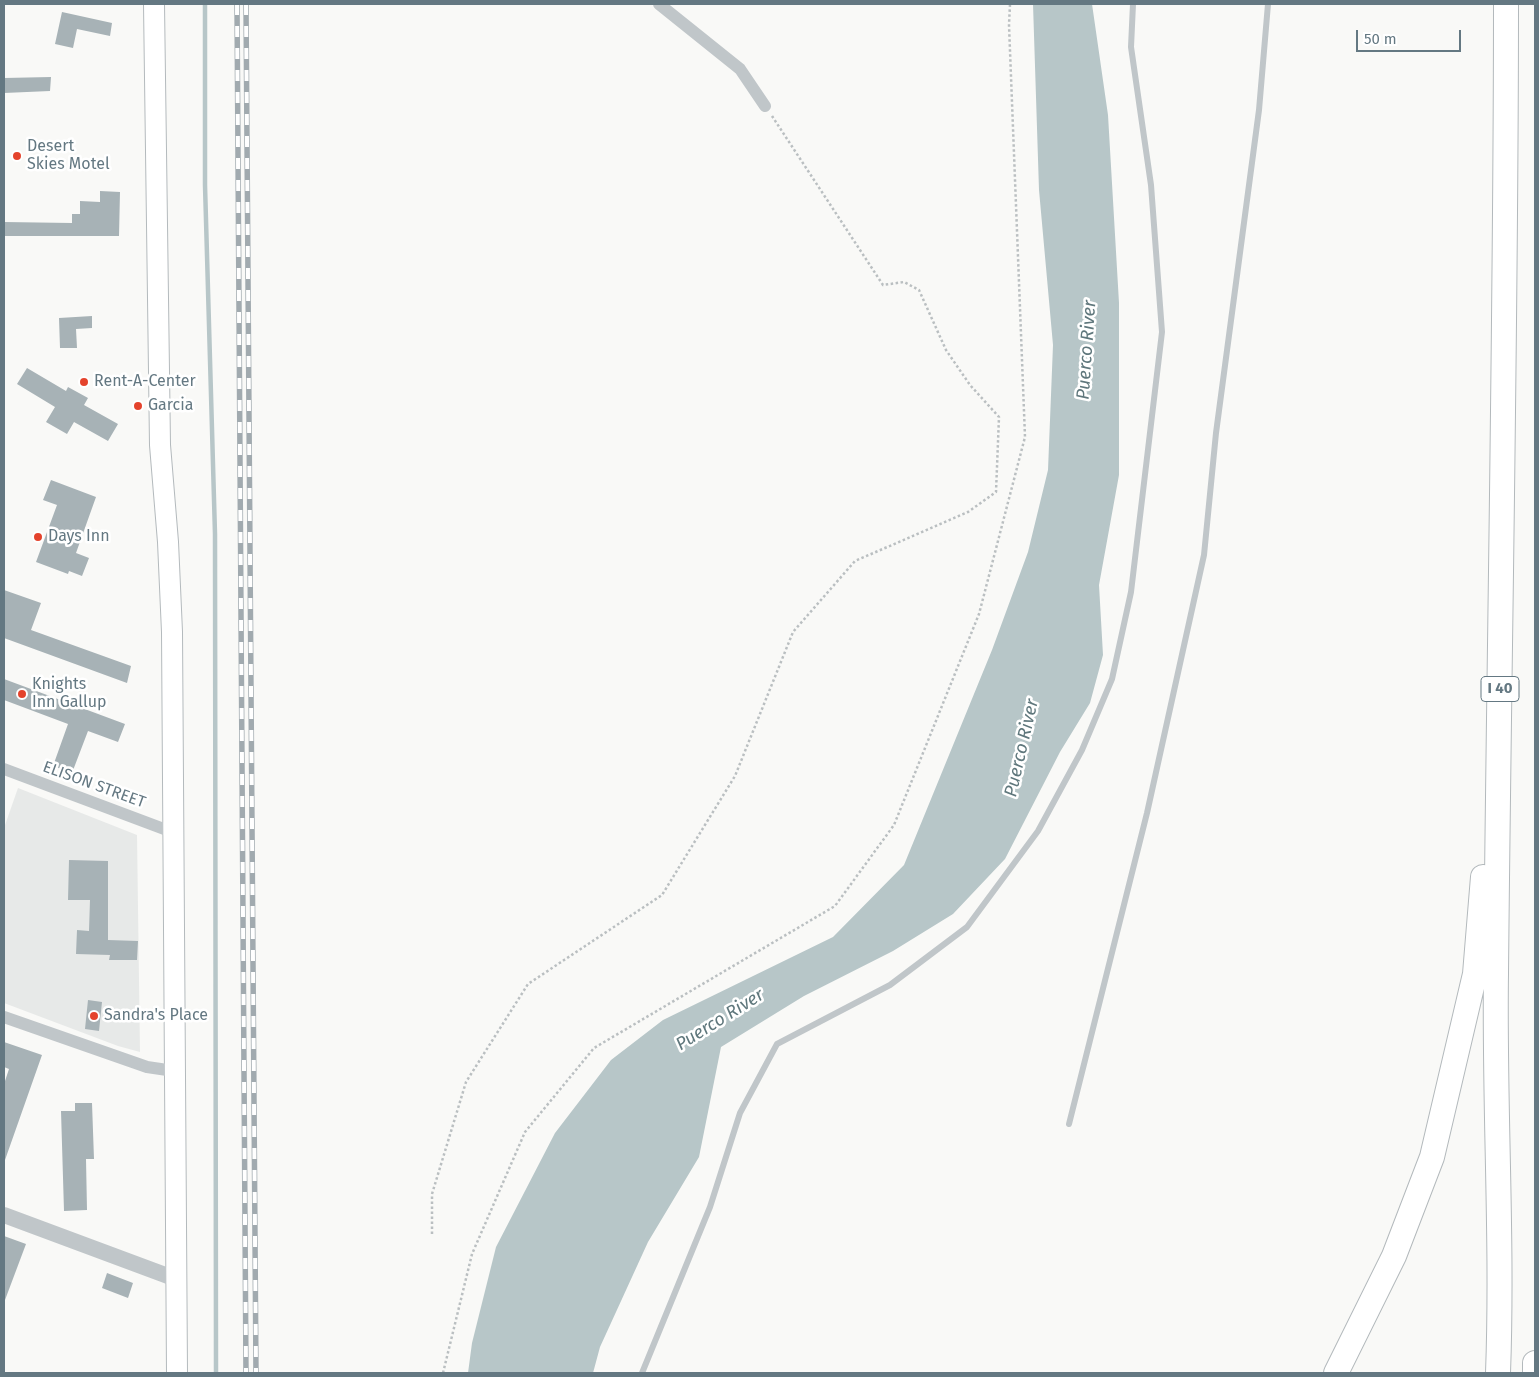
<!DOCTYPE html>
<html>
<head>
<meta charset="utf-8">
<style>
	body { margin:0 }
	#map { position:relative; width:1539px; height:1377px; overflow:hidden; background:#f9f9f7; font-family:"Fira Sans",sans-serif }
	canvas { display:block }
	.frame { position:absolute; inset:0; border:5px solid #647882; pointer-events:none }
	.scale { position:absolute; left:1356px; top:30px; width:105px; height:22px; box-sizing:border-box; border:2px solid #647882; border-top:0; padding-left:6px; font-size:15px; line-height:18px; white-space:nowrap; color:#647882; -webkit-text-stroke:4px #fff; paint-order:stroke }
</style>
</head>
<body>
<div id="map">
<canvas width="1539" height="1377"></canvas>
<div class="frame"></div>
<div class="scale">50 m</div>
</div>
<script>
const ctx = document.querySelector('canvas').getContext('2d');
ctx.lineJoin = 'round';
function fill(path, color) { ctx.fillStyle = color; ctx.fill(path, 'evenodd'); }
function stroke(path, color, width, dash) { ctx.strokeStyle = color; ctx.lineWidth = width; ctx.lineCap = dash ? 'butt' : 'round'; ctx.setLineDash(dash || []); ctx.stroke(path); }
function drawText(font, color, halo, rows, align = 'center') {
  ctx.font = font + ' "Fira Sans",sans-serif'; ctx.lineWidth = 5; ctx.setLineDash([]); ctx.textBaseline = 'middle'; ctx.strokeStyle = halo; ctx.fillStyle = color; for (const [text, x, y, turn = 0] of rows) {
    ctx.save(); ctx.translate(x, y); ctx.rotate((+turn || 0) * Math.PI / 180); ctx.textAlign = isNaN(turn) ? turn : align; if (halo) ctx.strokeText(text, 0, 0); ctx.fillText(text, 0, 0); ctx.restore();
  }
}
fill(new Path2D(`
	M18 788 137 835 140 1052 118 1046 4 1003V828Z`), '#e7e9e8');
fill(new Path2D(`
	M1033 4H1092L1108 115 1119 303V475L1099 585 1103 655 1090 703 1060 752 1005 859 953 914 893 951 804 996 721 1047 699 1157 648 1242 600 1347 593 1373H468L472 1343 496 1247 555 1133 611 1060 663 1020 833 937 904 865 992 650 1028 552 1048 470 1053 345 1039 190Z`), '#b7c6c8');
stroke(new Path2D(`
	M205 4V185L215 534 216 1373`), '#b7c6c8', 4.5);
fill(new Path2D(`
	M62 12 112 23 110 36 77 29 73 48 55 44Z
	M51 77 50 91 4 93V78Z
	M100 191 120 192 119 236H4V222L72 223V214H80V201L100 202Z
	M92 316V328L76 329 77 348H60L59 318Z
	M27 368 66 391 68 387 88 398 84 405 118 424 108 441 74 422 67 434 46 422 55 407 17 384Z
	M51 480 96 497 76 553 89 558 82 576 69 571 68 574 36 562 57 505 43 500Z
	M4 590 41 603 31 630 131 666 127 683 4 638Z
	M4 679 125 724 118 742 88 731 72 773 53 766 68 724 4 700Z
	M69 860 108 861V940L138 941 137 960H109L110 955 76 954 77 930 89 931 90 900H68Z
	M88 1000 102 1002 99 1031 85 1029Z
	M4 1042 42 1055 5 1160 4 1084 9 1069 4 1067Z
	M75 1103H92L94 1159H86L87 1210 64 1211 61 1111H75Z
	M4 1236 26 1244 5 1300 4 1299Z
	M107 1273 133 1283 128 1298 102 1288Z`), '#a7b2b6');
const primary = new Path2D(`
	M154 4 160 445 168 542 172 632 177 1373`);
const motorway = new Path2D(`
	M1336 1373 1394 1256 1432 1157 1475 974 1483 877
	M1498 1373C1503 1240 1494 1107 1496 974 1499 651 1506 327 1506 4
	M1535 1373V1363`);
stroke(primary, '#b4babd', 22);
stroke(motorway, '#b3b9bc', 26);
stroke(new Path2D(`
	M432 1234V1194L466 1082 528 984 662 895 735 776 793 632 855 561 968 512 996 492 999 417 970 385 946 350 919 290 904 282 883 285 772 116
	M443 1373 472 1254 525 1132 594 1048 835 906 894 825 979 614 1025 437 1009 25 1010 4`), '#babfc1', 2.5, [2.5, 2.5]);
stroke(new Path2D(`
	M1069 1124 1147 813 1204 555 1216 433 1259 110 1268 4
	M642 1373 710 1207 740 1113 777 1044 890 985 967 927 1038 831 1082 750 1112 679 1131 592 1162 332 1151 185 1131 47 1133 4`), '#c0c6c9', 6);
stroke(new Path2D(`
	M659 4 740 69 765 106
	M4 769 172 832
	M4 1017 147 1067 174 1071`), '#c0c6c9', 12);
stroke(new Path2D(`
	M4 1215 176 1279`), '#c0c6c9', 16);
stroke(primary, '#fff', 20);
stroke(motorway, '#fff', 24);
const rail = new Path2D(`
	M237 4 246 1373
	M246 4 256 1373`);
stroke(rail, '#a1aaaf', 5.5);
stroke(rail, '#fff', 4, [11]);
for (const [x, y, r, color] of [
	[17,156,5,"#e4432c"],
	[84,382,5,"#e4432c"],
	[138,406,5,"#e4432c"],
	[38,537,5,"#e4432c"],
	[22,694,5,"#e4432c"],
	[94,1016,5,"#e4432c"]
]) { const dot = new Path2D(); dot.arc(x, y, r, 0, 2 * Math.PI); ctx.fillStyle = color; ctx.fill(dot); stroke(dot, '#fff', 2); }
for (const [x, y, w] of [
	[1500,689,38]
]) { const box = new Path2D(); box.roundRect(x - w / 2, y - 12.5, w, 25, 4); ctx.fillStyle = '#fff'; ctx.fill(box); stroke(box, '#647882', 1); }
drawText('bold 15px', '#647882', null, [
	["I 40",1500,689]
]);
drawText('16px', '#647882', '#fff', [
	["Desert",27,147],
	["Skies Motel",27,165],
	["Rent-A-Center",94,382],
	["Garcia",148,406],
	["Days Inn",48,537],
	["Knights",32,685],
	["Inn Gallup",32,703],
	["Sandra's Place",104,1016]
], 'left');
drawText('16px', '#647882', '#fff', [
	["ELISON STREET",94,785,20]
]);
drawText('italic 18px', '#5f777c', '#fff', [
	["Puerco River",1087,350,-86],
	["Puerco River",1022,748,-77],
	["Puerco River",720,1020,-32]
]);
</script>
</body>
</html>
